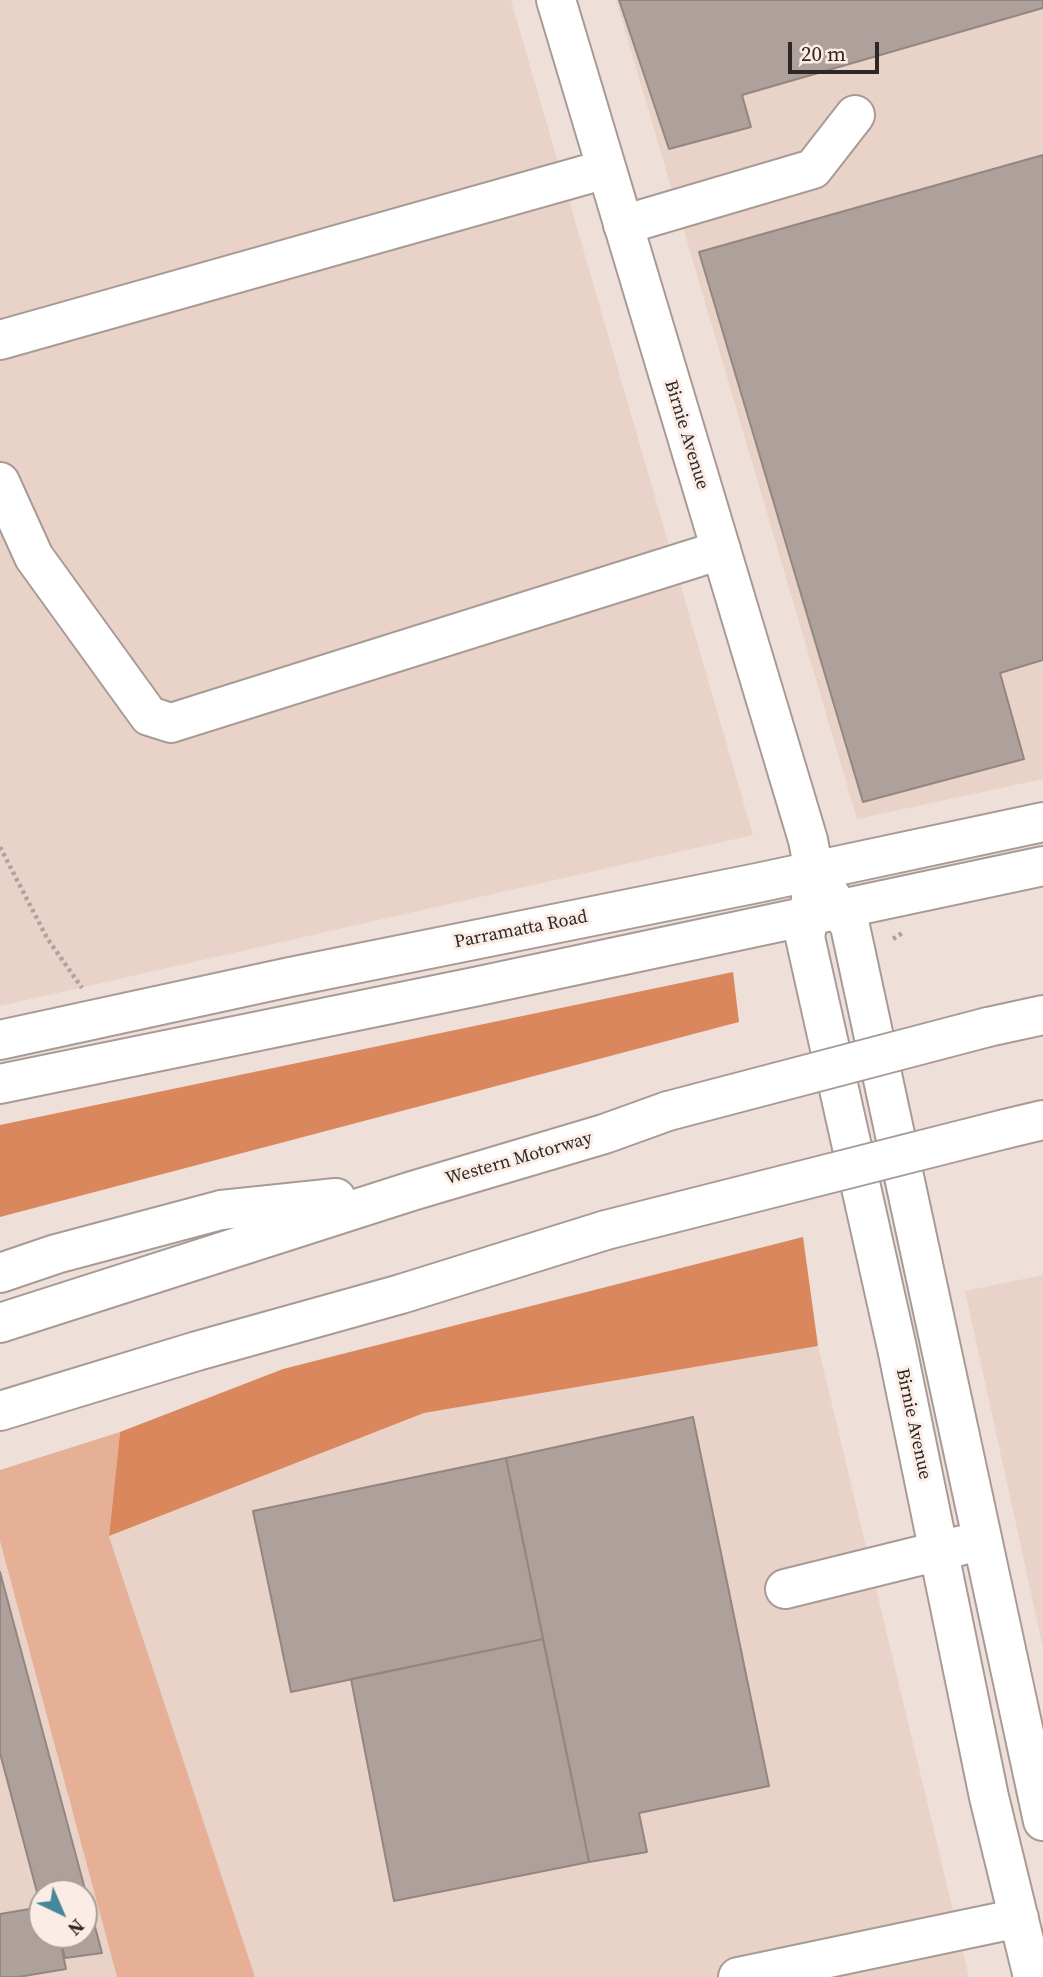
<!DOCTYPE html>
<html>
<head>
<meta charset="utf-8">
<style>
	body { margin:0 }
	#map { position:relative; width:1043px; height:1977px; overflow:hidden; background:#eee0d9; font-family:"Source Serif 4",serif }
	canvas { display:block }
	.north { position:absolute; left:28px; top:1879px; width:70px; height:70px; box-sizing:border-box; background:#fbede6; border:2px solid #a99e99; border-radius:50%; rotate:136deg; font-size:19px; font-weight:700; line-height:28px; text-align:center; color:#2d2825 }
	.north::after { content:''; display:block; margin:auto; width:24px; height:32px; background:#46889a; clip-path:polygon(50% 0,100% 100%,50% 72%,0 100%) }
	.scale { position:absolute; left:788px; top:42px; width:91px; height:32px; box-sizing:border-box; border:4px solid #2d2825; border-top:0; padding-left:9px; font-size:21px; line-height:24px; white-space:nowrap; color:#2d2825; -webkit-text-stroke:5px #fbede6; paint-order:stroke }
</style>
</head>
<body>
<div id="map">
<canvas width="1043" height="1977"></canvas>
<div class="north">N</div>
<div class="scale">20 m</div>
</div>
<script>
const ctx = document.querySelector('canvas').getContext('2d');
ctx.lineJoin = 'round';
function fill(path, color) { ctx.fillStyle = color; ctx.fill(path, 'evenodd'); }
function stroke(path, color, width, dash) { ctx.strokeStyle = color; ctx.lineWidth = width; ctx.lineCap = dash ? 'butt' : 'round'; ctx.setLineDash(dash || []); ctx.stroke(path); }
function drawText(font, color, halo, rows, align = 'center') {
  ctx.font = font + ' "Source Serif 4",serif'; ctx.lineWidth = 6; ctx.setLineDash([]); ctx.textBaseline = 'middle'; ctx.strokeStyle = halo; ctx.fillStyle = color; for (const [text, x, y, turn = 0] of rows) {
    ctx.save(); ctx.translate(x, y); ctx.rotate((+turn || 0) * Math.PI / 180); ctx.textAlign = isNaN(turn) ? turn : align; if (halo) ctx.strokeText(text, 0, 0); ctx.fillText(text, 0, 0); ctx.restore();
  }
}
fill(new Path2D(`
	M0 0H511L753 835 0 1006Z
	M616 0H1043V779L857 819Z
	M1043 1275V1648L965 1291Z
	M818 1346 969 1977H255L109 1536 424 1413Z
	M0 1541H1L117 1977H0ZM42 1893H84V1935H42Z`), '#e9d3c9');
fill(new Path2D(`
	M120 1432 109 1536 255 1977H117L0 1541V1470Z`), '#e6b096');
fill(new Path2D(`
	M733 972 739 1022 0 1217V1125Z
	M803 1237 818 1346 424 1413 109 1536 120 1432 283 1369Z`), '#db875e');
const building = new Path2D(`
	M619 0H1043V8L742 95 751 127 669 149Z
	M1043 155V660L1000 673 1024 759 863 802 699 252Z
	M693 1417 769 1786 639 1813 647 1852 589 1862 506 1458Z
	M506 1458 543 1639 291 1692 253 1511Z
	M0 1572 102 1953 65 1958 59 1935H84V1893H42L41 1907 0 1753Z
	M543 1639 589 1862 394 1901 351 1679Z
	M41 1907 42 1935H59L66 1969 18 1977H0V1914Z`);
fill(building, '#aea19b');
stroke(building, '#938680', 2);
const minor = new Path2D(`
	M623 225 813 169 855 115
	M0 340 606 169
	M0 482 34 557 149 716 171 723 721 550
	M822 882 850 926 1043 1821
	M809 916 805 937 897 1348 989 1797 1033 1977
	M785 1589 963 1545
	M738 1977 1019 1918`);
const major = new Path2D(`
	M556 0 808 840 814 871 809 916`);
const highway = new Path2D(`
	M988 1027 1043 1015
	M0 1040 290 977 757 883 1043 822
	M0 1084 474 987 1043 866
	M1005 1129 1043 1120
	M0 1273 56 1254 221 1210 336 1198
	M0 1323 412 1191 604 1134 668 1111
	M0 1411 197 1351 401 1294 606 1230`);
stroke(minor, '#a89b95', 42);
stroke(major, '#a89b95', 42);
stroke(highway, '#a89b95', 42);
stroke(new Path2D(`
	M0 847 47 938 82 988
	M893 939 904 932`), '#afa39e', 4.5, [3.5, 3.5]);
stroke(minor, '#fff', 38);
stroke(major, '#fff', 38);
stroke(highway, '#fff', 38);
const highwayBridge = new Path2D(`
	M668 1111 988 1027
	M606 1230 1005 1129`);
stroke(highwayBridge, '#a89b95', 42, []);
stroke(highwayBridge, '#fff', 38);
drawText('18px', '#2d2825', '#fbede6', [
	["Birnie Avenue",686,435,73],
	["Parramatta Road",521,930,-11],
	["Western Motorway",519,1159,-16],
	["Birnie Avenue",913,1424,78]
]);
</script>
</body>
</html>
